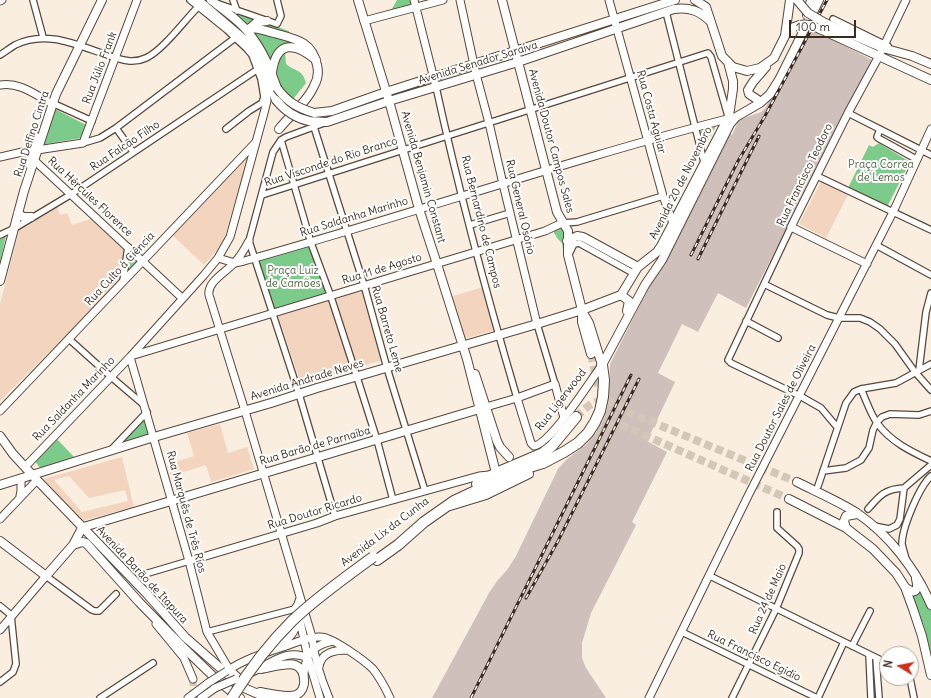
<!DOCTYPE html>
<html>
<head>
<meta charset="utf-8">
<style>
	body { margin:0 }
	#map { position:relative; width:931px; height:698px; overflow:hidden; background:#f9eee0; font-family:Delius,sans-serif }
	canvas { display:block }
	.north { position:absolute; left:879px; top:646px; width:40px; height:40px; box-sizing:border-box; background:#fff; border:1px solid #b1aaa5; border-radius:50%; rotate:280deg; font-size:11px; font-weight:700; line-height:16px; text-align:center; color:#3b2a1e }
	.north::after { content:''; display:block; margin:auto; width:14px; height:18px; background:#c8321e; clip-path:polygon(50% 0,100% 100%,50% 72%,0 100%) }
	.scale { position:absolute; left:789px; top:20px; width:67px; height:18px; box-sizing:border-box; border:2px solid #3b2a1e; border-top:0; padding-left:5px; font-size:12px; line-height:14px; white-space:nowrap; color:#3b2a1e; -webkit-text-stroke:3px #fff; paint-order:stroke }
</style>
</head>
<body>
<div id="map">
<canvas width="931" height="698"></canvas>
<div class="north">N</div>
<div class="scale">100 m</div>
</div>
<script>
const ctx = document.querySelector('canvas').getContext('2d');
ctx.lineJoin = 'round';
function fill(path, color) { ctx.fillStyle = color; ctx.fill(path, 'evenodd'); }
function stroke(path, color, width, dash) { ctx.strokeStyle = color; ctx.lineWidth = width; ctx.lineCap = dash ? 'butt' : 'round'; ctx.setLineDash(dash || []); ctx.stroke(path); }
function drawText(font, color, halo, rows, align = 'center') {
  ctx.font = font + ' Delius,sans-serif'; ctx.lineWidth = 4; ctx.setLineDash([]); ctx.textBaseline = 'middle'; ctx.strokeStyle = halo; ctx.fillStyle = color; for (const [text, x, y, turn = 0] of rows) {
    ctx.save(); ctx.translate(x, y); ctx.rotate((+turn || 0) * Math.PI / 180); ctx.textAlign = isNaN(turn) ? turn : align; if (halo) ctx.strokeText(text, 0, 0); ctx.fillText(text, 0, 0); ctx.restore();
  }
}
fill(new Path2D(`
	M249 155 223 243 204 265 172 235Z
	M822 180 849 193 826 238 799 224Z
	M57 205 60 215 67 213 72 225 94 218 126 247 122 281 48 353 0 401V304L20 227Z
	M483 287 495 330 463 339 450 297Z
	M364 289 383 360 357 368 335 296Z
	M330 299 353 370 301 384 278 316Z
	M220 424 228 453 247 447 254 469 211 482 206 465 171 476 168 464 194 456 187 433Z
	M122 457 134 507 82 521 43 479ZM69 476 89 498 125 490 128 501 82 512 54 480Z`), '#f3d4bf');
fill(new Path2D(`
	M809 27 872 60 746 308 718 293 698 332 682 324 658 373 675 382 647 441 667 452 632 522 636 525 591 613 582 643V658L586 668 606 698H432L489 593 497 581 507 570 516 556 558 469 567 459 586 445 595 434 603 421 608 405 610 364 727 133 732 135 739 120 761 112 765 108 776 90Z`), '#cfc0bb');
fill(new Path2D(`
	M397 0H411L414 6 390 12Z
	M225 9 289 31 288 35 247 27Z
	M251 31 275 37 306 47 279 48 270 62Z
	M285 52 286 64C295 72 302 68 306 83L294 98H292C277 83 267 70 285 52Z
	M53 108 86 125 81 138 40 145Z
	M716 126 704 147 699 132Z
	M879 143 910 162 887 207 848 188 869 145 873 147Z
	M560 228 566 229 564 256 562 243 557 238 553 231Z
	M6 236 0 262V239Z
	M311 243 328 295 272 313 257 259Z
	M127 251 139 262 127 276Z
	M146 416 151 436 119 445Z
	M55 437 75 458 40 468 34 460Z
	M923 589 931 609V655L924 626 909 593Z`), '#7dcb8a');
stroke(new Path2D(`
	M193 679V698`), '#d3c7b9', 7, [7, 3.5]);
stroke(new Path2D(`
	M591 354 598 385 601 390 609 401 630 413 797 482
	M576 417C585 409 593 399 606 401
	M587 437C598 429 609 425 624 426L789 499`), '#d3c7b9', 8, [8, 4]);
const street = new Path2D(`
	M33 0 43 37
	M190 0 227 30 246 48 252 55 261 79 264 97 262 103 249 111 226 129
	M233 0 237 11
	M219 4 277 24 281 16 277 0
	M666 12 704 162
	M833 19 888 46
	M0 55C5 52 10 48 15 45 47 29 79 46 110 56 122 60 133 64 146 58 163 50 184 21 198 7
	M436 87C459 192 487 296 517 398
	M50 102 92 121
	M848 113 931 155
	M324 123 286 137 281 140 273 152 249 241 299 394 335 516
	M314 127 364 285 387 368 425 491
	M116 128 133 152
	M880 129 877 137 878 138 916 159
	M281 140 311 243 331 297 355 371 377 440 393 500
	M83 143 100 138 116 128 235 38
	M817 176 931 230
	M262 195 708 53 711 57 728 116
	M562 223 577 222 663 196
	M470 225 510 213
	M791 227 728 360 731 363 800 396 821 408 837 427
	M0 235 15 228 70 195 258 69
	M876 245 931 275
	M569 254 574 244 579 243 633 273
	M123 281 128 247
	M764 284 827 315 839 318H860L870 322 880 329 895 344 915 372 931 390
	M746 321 778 338
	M537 324 555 384
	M69 339 110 376 144 405
	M919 370 926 312 931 293
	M861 389C866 400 870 413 877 423 891 442 910 451 931 461
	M111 450 147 412
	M823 471 846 468 861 460 869 448 873 430 877 422 882 417 890 414 919 415 931 411
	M818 486 846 403 854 392 861 389 896 383 931 364
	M868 509C880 495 885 489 904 488
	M874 526 889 529 897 525 900 519 904 488 931 465
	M906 559C905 555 903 549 902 544 902 528 919 487 931 476
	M145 574 189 561
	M46 576 92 610 95 611H99L116 594
	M710 576 887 663
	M0 606 11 615 16 664 13 672 0 682
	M207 632 295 609
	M682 632 817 698
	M852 646 870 611
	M869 655 871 698
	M876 658 879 698
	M910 678 914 698
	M100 698 153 663
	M732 698 776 609 799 553V549L797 546 777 528V512
	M818 698 844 642`);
const secondary = new Path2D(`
	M414 0 436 87
	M460 0 476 74 489 123 503 184 537 324
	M609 0 663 196 673 223 676 224
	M0 1 2 0
	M364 21 443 0
	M0 85C19 82 33 93 49 102
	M37 150 83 143 137 0
	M0 157 31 150
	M35 161 182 298
	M249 241C245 248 241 256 235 262 227 272 207 281 209 295L245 411 312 637C314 657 321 679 329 698
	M218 258 235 263 244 261C406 216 565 161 727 119
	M867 264 791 227 848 113 879 56 906 0
	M131 356 545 231 562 223
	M130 357 189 561 207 632 229 669 239 678
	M517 398 531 443 534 446C551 444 591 380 602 365
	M486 407 517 398 555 384 564 418
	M0 411 256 142
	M25 467 130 357 204 275 218 258 230 237 264 113 267 101 266 82
	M20 496 21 491V479
	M0 519 37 480
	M189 561 317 523 335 516 479 476 489 475
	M300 598 298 604 295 609 298 612 308 658 320 698
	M156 624 184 658 193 679
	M0 630 46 576
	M279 645C290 638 295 633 298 620
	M319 667C321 652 335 650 348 650
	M227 671C246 658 268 652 289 645 300 641 310 636 321 637 332 637 365 661 373 669 380 678 385 687 390 698
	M248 674C268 666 286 647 308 658
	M304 675C305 654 313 645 333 641
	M188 698 208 683
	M201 698 215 688
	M649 698 749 494 893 212 931 129`);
const primary = new Path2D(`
	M198 0 246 41 260 62 276 100
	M211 0C226 12 244 24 254 40 265 55 271 72 277 88
	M358 0 389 101 419 209 437 264 467 359 496 473
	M502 0 557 212 568 231V255L582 310V322L591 354
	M695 0 706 7 722 56 733 67 747 71 760 68 774 58 785 36 790 0
	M807 15 811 0
	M825 23 883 48 912 56 931 64
	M250 28C258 28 266 31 274 33 295 39 312 41 317 65 319 73 318 79 314 86 307 102 290 115 279 129
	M249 29 257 22 267 21
	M820 29 931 80
	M272 73C276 40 295 42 316 60
	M758 100 749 94 748 90 753 82 766 67
	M314 113 332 111 386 92 675 0
	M309 121 327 122 389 101 518 62 674 9C690 7 700 11 711 22
	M29 164 31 150 36 137
	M18 213 23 217H31
	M567 241 577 236 583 237 638 267
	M0 281 24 191 56 94 102 0
	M621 295 638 267 657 252 661 246 729 116 733 89V81L728 62
	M621 295 629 301 627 311
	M582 311 589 323 602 365
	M602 365 645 285 662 260 730 124 736 117 760 103 770 94 779 80 819 0
	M475 374 497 441 500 447 509 457
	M0 436 13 454 37 480 147 594 185 637 242 687 267 698
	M797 482C817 492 838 501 857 513 889 535 916 569 931 605
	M0 485 154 437 271 403 317 388 537 324 582 310 621 295
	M789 499 846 528 873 549 896 573 905 587 913 609 922 636 931 675
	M450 506 486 495 529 474
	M846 528 844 521 846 516 857 514
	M0 541 46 576 73 545 82 528 87 526 486 407
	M73 545 82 542 86 543 139 602 183 647 218 681 240 698
	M905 587C916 596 919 590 916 579
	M260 692C270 694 286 698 296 695 308 690 306 669 295 665 287 662 269 668 261 669`);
const highway = new Path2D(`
	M477 484 496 473 543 453 552 446 576 417
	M377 560 398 545 424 522 454 501 520 470 543 463 564 452 578 443 588 433 595 422 600 411 603 397 604 380 602 365`);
stroke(street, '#58473b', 8);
stroke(secondary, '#58473b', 9);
stroke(primary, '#58473b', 10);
stroke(highway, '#58473b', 12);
stroke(street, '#fff', 5.5);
stroke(secondary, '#fff', 7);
stroke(primary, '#fff', 8);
stroke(highway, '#fff', 10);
const rail = new Path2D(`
	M691 255 738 161 765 116 827 0
	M698 259 759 136
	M526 598 558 541 639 379
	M471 698 631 375`);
stroke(rail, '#3b2a1e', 3);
stroke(rail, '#fff', 1.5, [4.5]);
const secondaryBridge = new Path2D(`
	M208 683 227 671
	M215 688 236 679`);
const primaryBridge = new Path2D(`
	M797 0 808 13 825 23
	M794 27C804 22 811 25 820 29
	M277 88C287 102 298 108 314 113
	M276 100C285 111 295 118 309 121`);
const highwayBridge = new Path2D(`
	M232 698C249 670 269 644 292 621 317 597 346 577 373 557`);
stroke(secondaryBridge, '#58473b', 9, []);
stroke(primaryBridge, '#58473b', 10, []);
stroke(highwayBridge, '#58473b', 12, []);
stroke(secondaryBridge, '#fff', 7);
stroke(primaryBridge, '#fff', 8);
stroke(highwayBridge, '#fff', 10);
drawText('11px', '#3b2a1e', '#fff', [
	["Avenida Senador Saraiva",478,63,-17],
	["Rua Júlio Frank",100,68,-69],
	["Rua Costa Aguiar",651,112,75],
	["Rua Delfino Cintra",32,134,-72],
	["Avenida Doutor Campos Sales",551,141,75],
	["Rua Falcão Filho",125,146,-34],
	["Rua Visconde do Rio Branco",331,162,-18],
	["Rua Francisco Teodoro",805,175,-64],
	["Avenida Benjamin Constant",423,177,74],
	["Avenida 20 de Novembro",681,183,-63],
	["Rua Hércules Florence",90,197,43],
	["Rua General Osório",520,207,77],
	["Rua Saldanha Marinho",354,217,-17],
	["Rua Bernardino de Campos",481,222,76],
	["Rua Culto à Ciência",120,269,-47],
	["Rua 11 de Agosto",382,269,-17],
	["Rua Barreto Leme",387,329,74],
	["Avenida Andrade Neves",307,380,-17],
	["Rua Saldanha Marinho",74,399,-46],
	["Rua Ligerwood",561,400,-52],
	["Rua Doutor Sales de Oliveira",781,408,-63],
	["Rua Barão de Parnaíba",315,446,-16],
	["Rua Marquês de Três Rios",186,512,75],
	["Rua Doutor Ricardo",315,512,-17],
	["Avenida Lix da Cunha",385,532,-37],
	["Avenida Barão de Itapura",142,575,47],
	["Rua 24 de Maio",768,599,-66],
	["Rua Francisco Egídio",754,656,26]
]);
drawText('11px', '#526244', '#fff', [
	["Praça Correa",881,165],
	["de Lemos",881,178],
	["Praça Luiz",293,271],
	["de Camões",293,284]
]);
</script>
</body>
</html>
